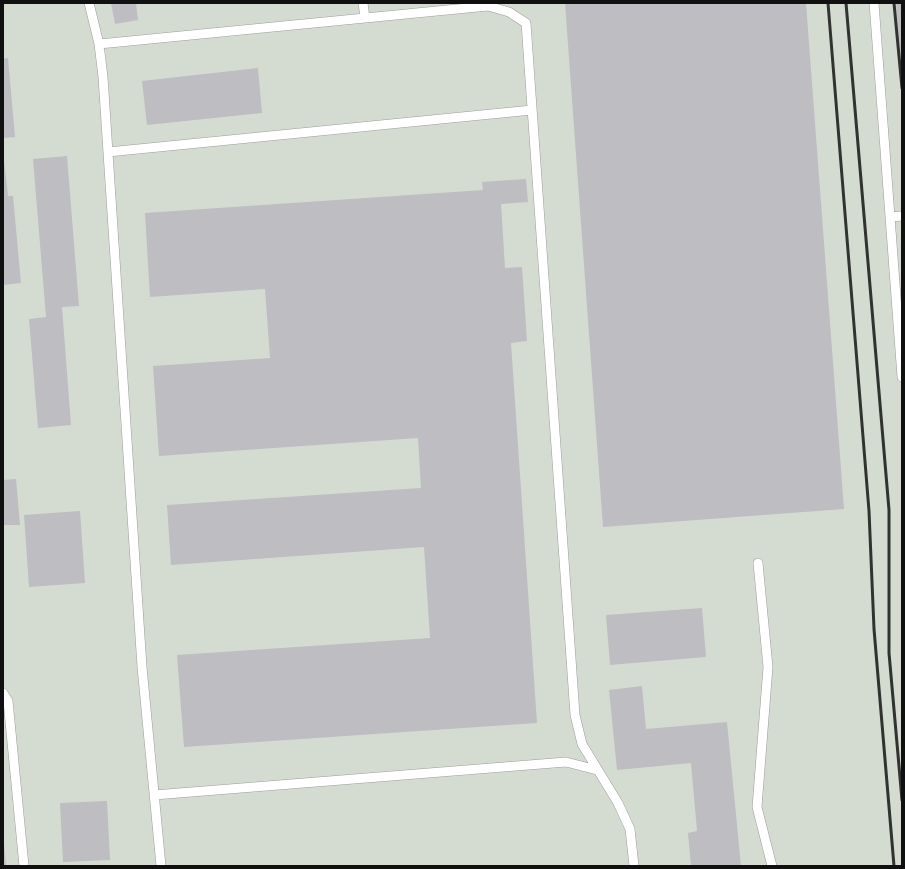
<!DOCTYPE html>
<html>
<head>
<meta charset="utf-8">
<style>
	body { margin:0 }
	#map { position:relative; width:905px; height:869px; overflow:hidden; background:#e5e8e4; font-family:"IBM Plex Sans",sans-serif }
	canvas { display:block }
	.frame { position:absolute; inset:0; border:4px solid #0f100f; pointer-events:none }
</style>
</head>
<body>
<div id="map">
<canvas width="905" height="869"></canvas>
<div class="frame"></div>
</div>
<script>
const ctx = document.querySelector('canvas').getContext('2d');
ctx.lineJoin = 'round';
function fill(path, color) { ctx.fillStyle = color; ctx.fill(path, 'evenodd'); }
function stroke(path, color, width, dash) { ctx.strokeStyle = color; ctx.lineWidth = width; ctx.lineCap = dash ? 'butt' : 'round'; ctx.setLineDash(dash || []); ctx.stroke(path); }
fill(new Path2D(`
	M3 3H902V866H3Z`), '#d4dcd2');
fill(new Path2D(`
	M111 3H136L138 20 115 24Z
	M565 3H806L844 509 603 527Z
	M896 3H902V63H901Z
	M8 58 15 137 3 138V59Z
	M258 68 262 113 147 125 142 81Z
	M67 156 79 306 62 307 71 425 38 428 29 319 46 317 33 159Z
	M3 160H4L8 196H13L21 283 3 285Z
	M526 179 528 202 501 204 505 268 522 267 527 341 511 343 537 723 184 747 177 655 430 638 424 547 171 565 167 505 421 488 418 438 159 456 153 366 270 358 265 289 150 297 145 213 483 190 482 182Z
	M16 479 20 525H3V480Z
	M80 511 85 583 29 587 24 515Z
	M702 608 706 657 610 665 606 615Z
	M642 686 646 729 727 722 741 866H691L688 833 697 831 691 763 617 770 609 690Z
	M107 801 110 860 63 862 60 803Z
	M4 843 6 866H3V844Z`), '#bdbdc2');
const service = new Path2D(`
	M89 3 99 44 103 77 142 667 161 866
	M363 3 365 18
	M874 3 902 377
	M99 44 488 6 509 12 526 23 575 715 582 744 618 803 630 829 634 866
	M108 152 532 110
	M890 217 902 216
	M758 563 768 667 757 807 772 866
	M3 693 8 701 24 866
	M154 795 566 762 597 770`);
stroke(service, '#9a9d9a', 10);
stroke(service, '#fff', 9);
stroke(new Path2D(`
	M828 3 869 511 874 629 894 866
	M846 3 889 510V653L902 800
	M894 3 902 88`), '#313331', 3);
</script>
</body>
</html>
